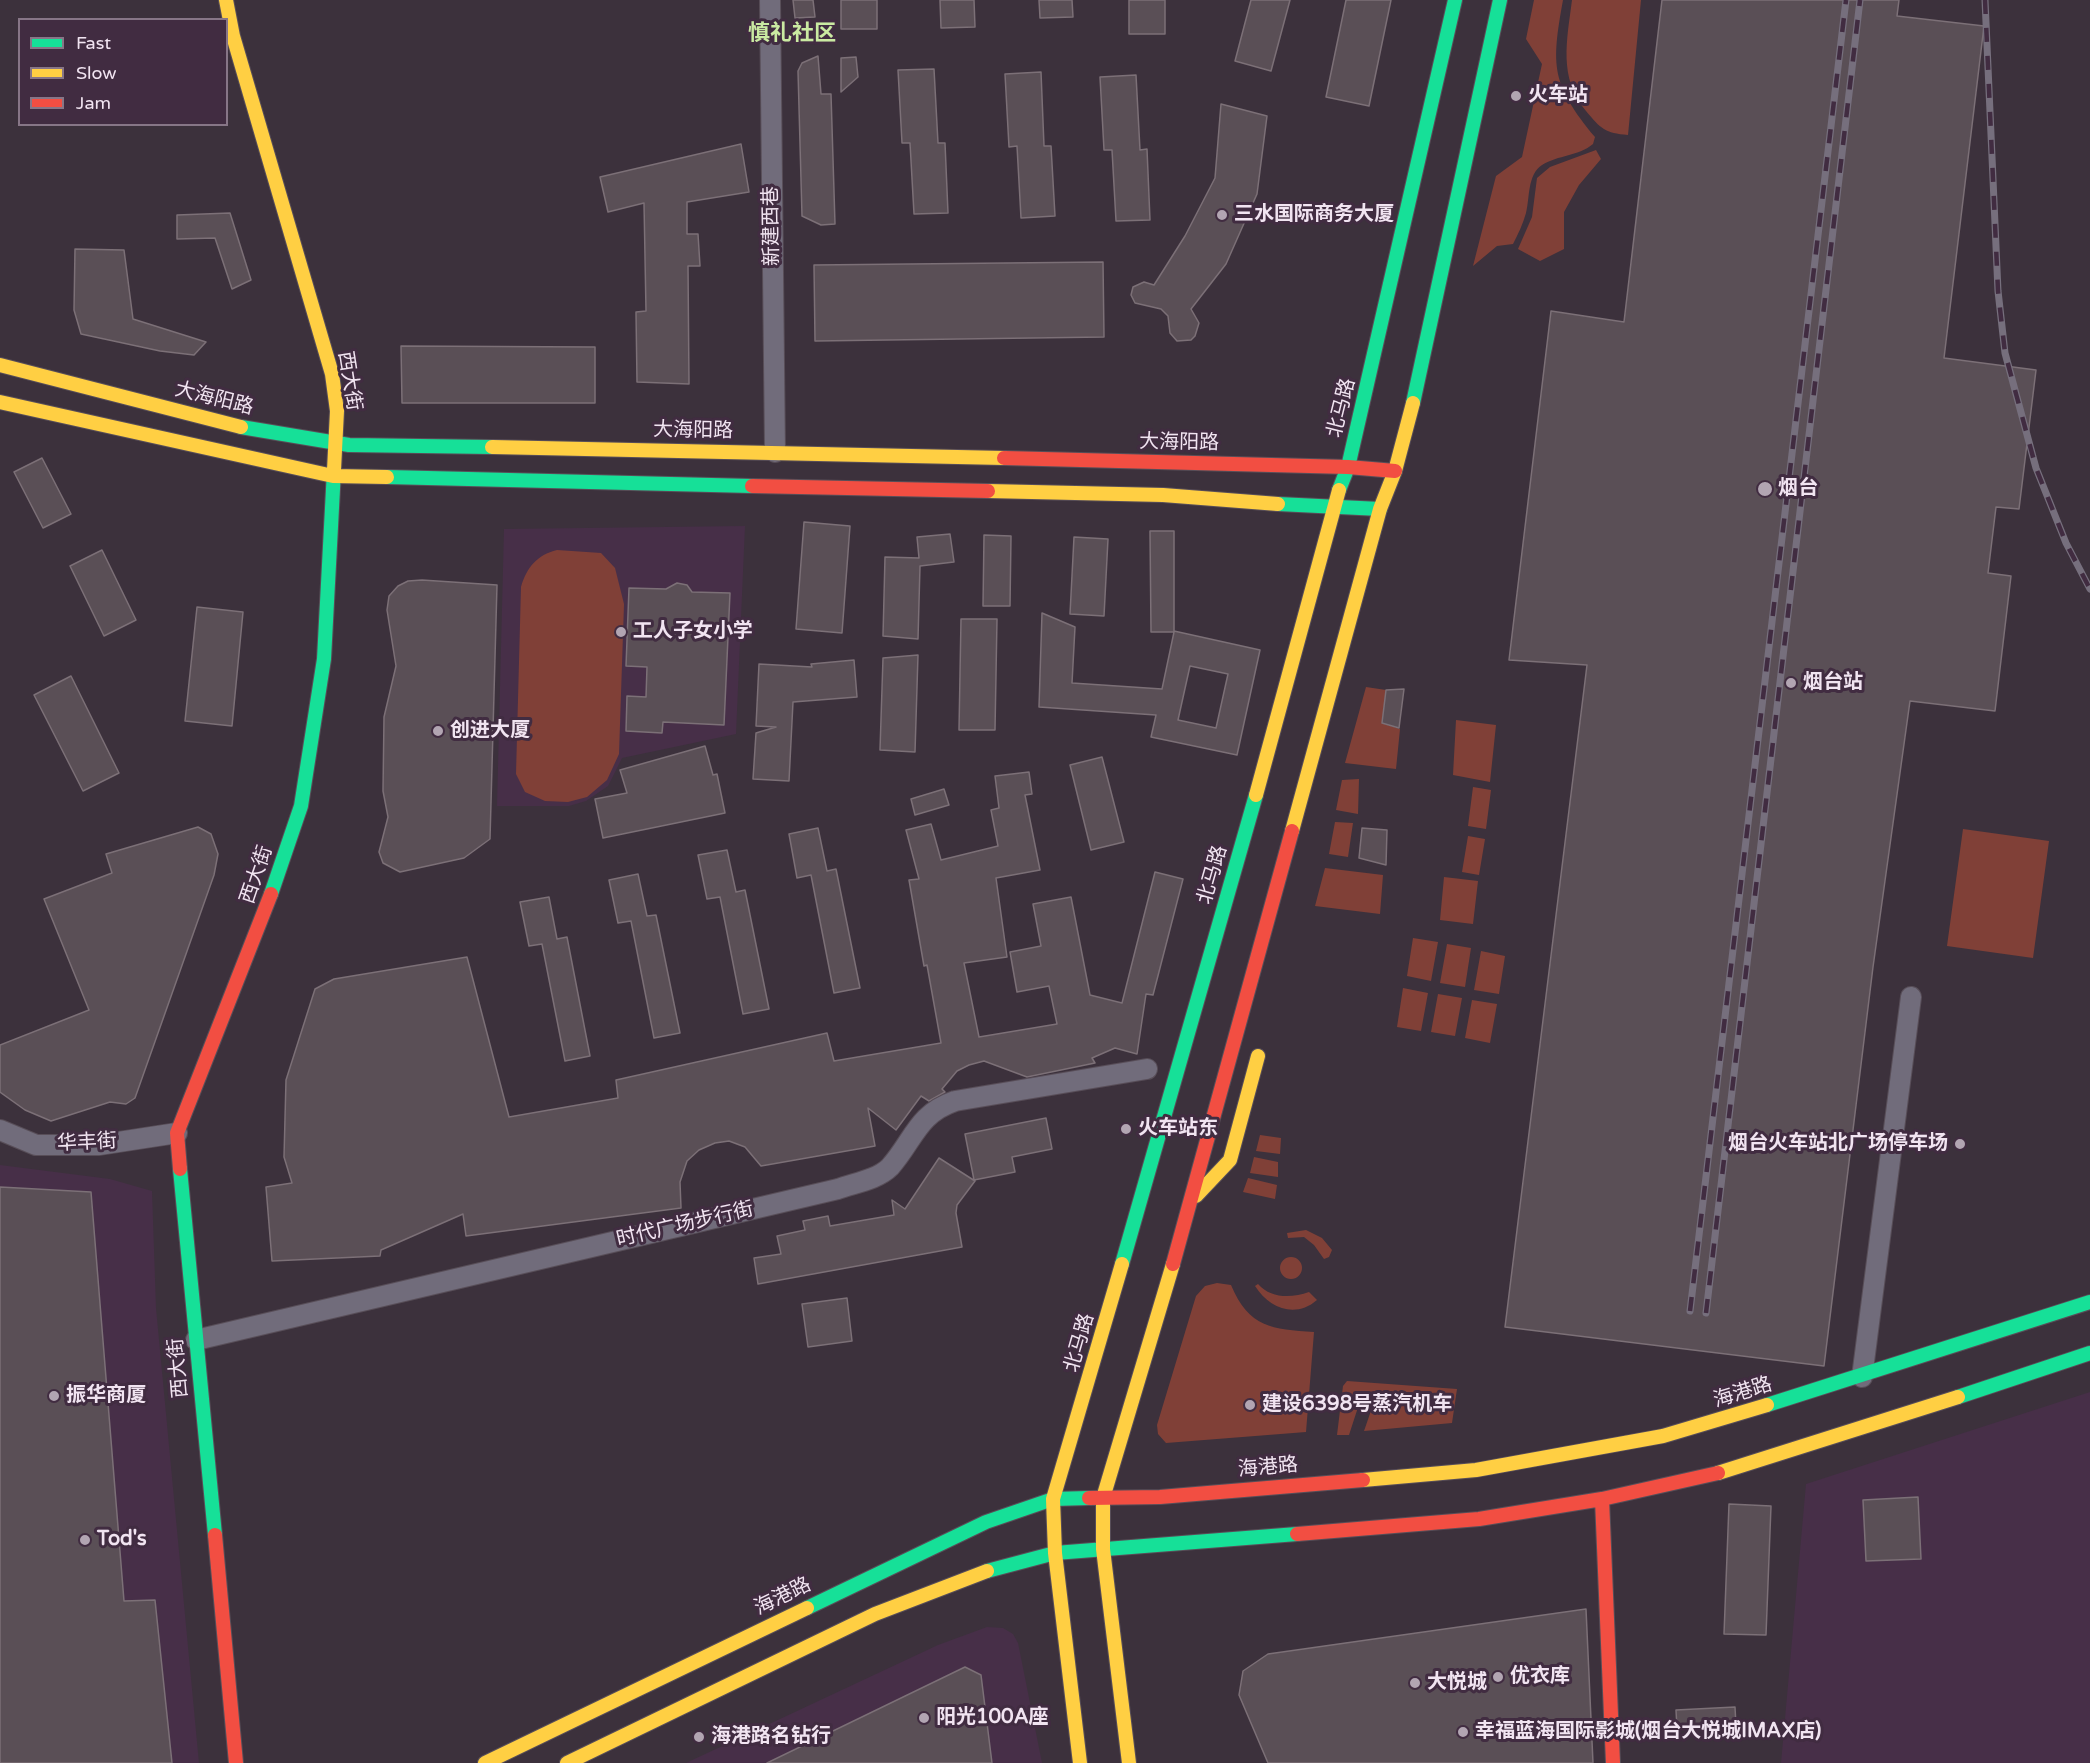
<!DOCTYPE html>
<html>
<head>
<meta charset="utf-8">
<style>
	body { margin:0 }
	#map { position:relative; width:2090px; height:1763px; overflow:hidden; background:#3c313c; font-family:"Varela Round",sans-serif }
	canvas { display:block }
	.legend { position:absolute; left:18px; top:18px; width:210px; height:108px; box-sizing:border-box; background:#412c41; border:2px solid #877687; margin:0; padding:8px 10px; list-style:none; font-size:18px; color:#f1e4f1 }
	.legend li { display:flex; align-items:center; gap:12px; height:30px }
	.legend b { width:30px; border:2px solid #877687 }
</style>
</head>
<body>
<div id="map">
<canvas width="2090" height="1763"></canvas>
<ul class="legend">
<li><b style="height:8px;background:#16e098"></b>Fast</li>
<li><b style="height:8px;background:#ffcf43"></b>Slow</li>
<li><b style="height:8px;background:#f24e42"></b>Jam</li>
</ul>
</div>
<script>
const ctx = document.querySelector('canvas').getContext('2d');
ctx.lineJoin = 'round';
function fill(path, color) { ctx.fillStyle = color; ctx.fill(path, 'evenodd'); }
function stroke(path, color, width, dash) { ctx.strokeStyle = color; ctx.lineWidth = width; ctx.lineCap = dash ? 'butt' : 'round'; ctx.setLineDash(dash || []); ctx.stroke(path); }
function drawText(font, color, halo, rows, align = 'center') {
  ctx.font = font + ' "Varela Round","Noto Sans SC",sans-serif'; ctx.lineWidth = 6; ctx.setLineDash([]); ctx.textBaseline = 'middle'; ctx.strokeStyle = halo; ctx.fillStyle = color; for (const [text, x, y, turn = 0] of rows) {
    ctx.save(); ctx.translate(x, y); ctx.rotate((+turn || 0) * Math.PI / 180); ctx.textAlign = isNaN(turn) ? turn : align; if (halo) ctx.strokeText(text, 0, 0); ctx.fillText(text, 0, 0); ctx.restore();
  }
}
fill(new Path2D(`
	M745 526 736 734 622 758 608 786 586 801 569 806H497L504 529Z
	M0 1165 110 1179 152 1191 156 1308 199 1763H0Z
	M2090 1392V1763H1781L1806 1484Z
	M987 1627 1003 1628 1013 1634 1018 1643 1042 1763H686L938 1645Z`), '#472f48');
fill(new Path2D(`
	M1534 0H1563C1551 66 1551 84 1595 137L1593 144C1579 156 1558 155 1542 165 1527 175 1530 198 1526 213 1523 224 1518 234 1513 244L1497 246 1473 266 1496 176 1522 157 1542 64 1526 39Z
	M1572 0H1641L1628 135C1605 133 1601 129 1586 111 1558 78 1567 40 1572 0Z
	M1596 150 1601 159 1579 185 1564 212V249L1540 261 1518 249 1532 217 1537 178 1550 167Z
	M557 550 601 553 615 568 624 604 619 754 607 780 587 797 568 802 545 801 525 792 516 774 521 587C527 567 537 555 557 550Z
	M1366 687 1386 690 1382 723 1400 729 1396 769 1345 763Z
	M1456 720 1496 725 1490 782 1453 775Z
	M1359 779 1358 814 1336 810 1342 780Z
	M1473 787 1491 790 1486 829 1468 826Z
	M1335 822 1353 823 1348 857 1329 854Z
	M1963 829 2049 841 2033 958 1947 946Z
	M1468 836 1485 839 1479 875 1462 872Z
	M1325 868 1383 875 1380 914 1315 906Z
	M1444 877 1478 881 1473 924 1440 920Z
	M1413 938 1438 942 1431 981 1407 976Z
	M1447 944 1471 948 1465 987 1440 983Z
	M1481 951 1505 956 1499 994 1474 990Z
	M1403 988 1428 993 1421 1031 1397 1027Z
	M1438 994 1462 998 1455 1036 1431 1032Z
	M1472 1000 1497 1004 1490 1043 1465 1038Z
	M1260 1135 1281 1138 1280 1154 1256 1151Z
	M1254 1157 1278 1162V1177L1250 1173Z
	M1248 1178 1277 1185 1275 1199 1243 1192Z
	M1306 1230 1322 1238 1332 1250 1329 1257 1324 1259 1314 1245 1304 1237 1288 1238 1287 1233Z
	M1280 1268a11 11 0 1 1 22 0a11 11 0 1 1-22 0Z
	M1217 1283 1231 1285C1249 1328 1272 1329 1314 1332L1306 1432 1166 1443 1158 1434 1157 1425 1196 1296 1205 1286Z
	M1258 1284C1271 1299 1292 1298 1309 1292L1317 1300C1295 1319 1269 1308 1255 1286Z
	M1347 1381 1457 1389 1452 1423 1364 1431 1374 1402 1361 1398 1349 1435H1337L1343 1386Z`), '#804037');
const building = new Path2D(`
	M793 0H813L815 17 795 18Z
	M841 0H877V29H841Z
	M940 0H974L975 27 941 28Z
	M1039 0H1072L1073 17 1040 18Z
	M1129 0H1165V34H1129Z
	M1251 0H1290L1271 71 1235 61Z
	M1346 0H1391L1369 106 1326 97Z
	M1662 0H1899L1897 16 1984 26 1944 358 2036 370 2019 509 1996 507 1988 573 2011 576 1995 711 1910 701 1873 967 1824 1366 1505 1327 1587 665 1509 660 1551 311 1624 322Z
	M818 56 821 94H831L835 224 821 225 802 216 798 71 802 63Z
	M856 57 858 77 841 92V58Z
	M934 69 938 143H945L948 213 914 214 910 143H902L898 70Z
	M1041 72 1044 146H1051L1055 216 1021 218 1017 146 1009 147 1005 74Z
	M1136 75 1140 150 1147 149 1150 220 1116 221 1112 150H1104L1100 77Z
	M1221 104 1267 116 1257 194 1226 264 1191 309 1199 323 1195 336 1191 340 1177 341 1170 333 1168 316 1161 309 1135 303 1131 295 1133 287 1144 282 1154 285 1185 236 1215 178Z
	M741 144 749 192 687 202V234H698L700 266H688L689 384 637 382 636 312 646 311 644 203 608 212 600 177Z
	M230 213 251 280 232 289 215 238 177 239V215Z
	M75 249 124 250 133 319 206 342 194 355 160 351 81 334 74 310Z
	M1103 262 1104 337 815 341 814 265Z
	M401 346 595 347V403H402Z
	M42 458 71 514 43 528 14 472Z
	M804 522 850 526 842 633 796 629Z
	M1150 531H1174V631L1260 650 1237 755 1151 737 1156 715 1039 707 1042 613 1075 627 1072 683 1162 689 1174 632H1151ZM1190 666 1228 674 1216 728 1178 720Z
	M950 534 954 562 920 566 918 639 883 636 885 557 919 558 917 537Z
	M984 535 1011 536 1010 606H983Z
	M1074 537 1108 539 1104 616 1070 614Z
	M102 550 136 620 104 636 70 566Z
	M422 580 497 585 490 839 464 858 400 872 383 863 379 852 388 817 383 791 384 717 396 666 387 610 389 596 398 586 408 581Z
	M677 583 687 585 692 592 730 593 724 725 663 722 662 733 626 731 627 696 646 697 647 667 626 666 629 588 666 589Z
	M197 607 243 612 232 726 185 721Z
	M961 619H997L995 730H959Z
	M918 655 915 752 880 750 883 658Z
	M854 660 857 697 793 702 789 781 753 779 756 733 776 727 756 726 759 664 812 667 811 664Z
	M71 676 119 773 83 791 34 695Z
	M1404 689 1399 728 1382 723 1386 690Z
	M705 746 713 775 717 774 725 813 603 838 595 799 627 793 620 770Z
	M1102 757 1124 842 1091 850 1070 765Z
	M1029 772 1032 794 1025 795 1040 870 996 878 1007 957 964 963 979 1037 1057 1024 1049 986 1017 992 1010 952 1041 946 1033 904 1071 897 1090 995 1122 1003 1155 872 1183 879 1153 995 1146 994 1137 1054 1115 1048 1092 1058 1095 1063 1027 1077 984 1061 969 1065 957 1071 942 1089 945 1092 929 1101 921 1096 896 1130 868 1108 875 1146 761 1166 745 1147 729 1141 715 1143 699 1150 687 1161 680 1182 681 1208 466 1236 463 1214 381 1250 380 1256 272 1261 266 1187 292 1183 284 1157 286 1080 315 989 334 979 467 957 509 1117 618 1098 616 1080 827 1033 834 1061 941 1043 927 965 924 966 909 880 919 879 906 830 931 824 941 860 998 846 991 810 999 808 995 776Z
	M944 789 949 805 915 815 911 799Z
	M198 827 211 834 218 854 214 875 135 1098 126 1104 110 1102 51 1121 25 1110 0 1092V1045L89 1010 44 899 112 873 106 854Z
	M818 828 827 871 836 869 860 988 834 993 811 875 797 878 789 834Z
	M1362 828 1387 830 1386 865 1359 858Z
	M727 850 736 892 745 890 769 1009 743 1014 720 897 707 899 698 855Z
	M638 874 647 916 656 915 680 1033 654 1038 631 921 618 923 609 880Z
	M549 897 557 939 567 937 590 1056 565 1061 542 944 529 946 520 902Z
	M1046 1118 1052 1149 1012 1157 1015 1172 974 1180 965 1134Z
	M939 1158 975 1181 957 1205 956 1213 962 1247 758 1284 754 1258 781 1254 777 1236 805 1230 803 1221 828 1216 830 1226 894 1215 892 1200 905 1209Z
	M0 1187 91 1192 124 1601 155 1600 172 1763H0Z
	M847 1298 852 1341 808 1347 802 1304Z
	M1918 1497 1921 1559 1866 1561 1863 1500Z
	M1729 1504 1771 1506 1766 1635 1724 1634Z
	M1586 1609 1593 1763H1268L1239 1695 1243 1671 1268 1654Z
	M965 1667 981 1675 992 1763H767Z
	M1735 1707 1736 1726 1677 1729 1676 1710Z`);
fill(building, '#5a4f56');
stroke(building, '#7c7077', 1.5);
const street = new Path2D(`
	M770 0 775 452
	M0 1130 36 1145H99L177 1133
	M196 1340 838 1189C854 1183 877 1180 890 1167 914 1140 917 1114 955 1101L1147 1069
	M1862 1377 1911 997`);
const fast = new Path2D(`
	M1413 403 1500 0
	M241 427 349 445 492 447
	M387 477 752 486
	M1339 490 1348 467 1455 0
	M1278 504 1380 509
	M271 894 301 806 324 659 334 470
	M180 1169 215 1535
	M1122 1264 1256 795
	M1958 1397 2090 1353
	M1767 1405 2090 1302
	M987 1571 1055 1553 1297 1534
	M807 1608 986 1522 1053 1499 1089 1498`);
const slow = new Path2D(`
	M226 0 233 36 332 374 337 411 334 470
	M0 365 241 427
	M0 402 333 476 387 477
	M492 447 1004 458
	M988 491 1163 495 1278 504
	M1256 795 1339 490
	M1292 831 1380 509 1395 471 1413 403
	M1196 1196 1230 1160 1258 1056
	M1718 1473 1958 1397
	M1363 1480 1476 1470 1663 1436 1767 1405
	M485 1763 807 1608
	M567 1763 875 1614 987 1571
	M1080 1763 1055 1553 1053 1499 1122 1264
	M1129 1763 1103 1549V1498L1173 1264`);
const jam = new Path2D(`
	M1004 458 1348 467 1395 471
	M752 486 988 491
	M180 1169 177 1133 271 894
	M1173 1264 1292 831
	M1089 1498 1160 1497 1363 1480
	M1602 1499 1613 1763
	M1297 1534 1479 1519 1602 1499 1718 1473
	M215 1535 236 1763`);
stroke(street, '#584e58', 22);
stroke(fast, '#584e58', 16);
stroke(slow, '#584e58', 16);
stroke(jam, '#584e58', 16);
stroke(street, '#716c7b', 20);
stroke(fast, '#16e098', 14);
stroke(slow, '#ffcf43', 14);
stroke(jam, '#f24e42', 14);
const rail = new Path2D(`
	M1985 0 1998 291 2005 353 2036 468 2066 543 2090 589
	M1690 1311 1846 0
	M1706 1313 1860 0`);
stroke(rail, '#766f7d', 7);
stroke(rail, '#412c41', 4.5, [14]);
for (const [x, y, r, color] of [
	[1516,96,6,"#b2a5b2"],
	[1222,215,6,"#b2a5b2"],
	[1765,489,8,"#b2a5b2"],
	[621,632,6,"#b2a5b2"],
	[1791,683,6,"#b2a5b2"],
	[438,731,6,"#b2a5b2"],
	[1126,1129,6,"#b2a5b2"],
	[1960,1144,6,"#b2a5b2"],
	[54,1396,6,"#b2a5b2"],
	[1250,1405,6,"#b2a5b2"],
	[85,1540,6,"#b2a5b2"],
	[1498,1677,6,"#b2a5b2"],
	[1415,1683,6,"#b2a5b2"],
	[924,1718,6,"#b2a5b2"],
	[1463,1732,6,"#b2a5b2"],
	[699,1737,6,"#b2a5b2"]
]) { const dot = new Path2D(); dot.arc(x, y, r, 0, 2 * Math.PI); ctx.fillStyle = color; ctx.fill(dot); stroke(dot, '#412c41', 2); }
drawText('bold 20px', '#f1e4f1', '#412c41', [
	["火车站",1528,96],
	["三水国际商务大厦",1234,215],
	["烟台",1778,489],
	["工人子女小学",633,632],
	["烟台站",1803,683],
	["创进大厦",450,731],
	["火车站东",1138,1129],
	["烟台火车站北广场停车场",1948,1144,"right"],
	["振华商厦",66,1396],
	["建设6398号蒸汽机车",1262,1405],
	["Tod's",97,1540],
	["优衣库",1510,1677],
	["大悦城",1427,1683],
	["阳光100A座",936,1718],
	["幸福蓝海国际影城(烟台大悦城IMAX店)",1475,1732],
	["海港路名钻行",711,1737]
], 'left');
drawText('20px', '#f1e4f1', '#412c41', [
	["新建西巷",772,226,-91],
	["西大街",349,381,81],
	["大海阳路",214,399,14],
	["北马路",1342,408,-76],
	["大海阳路",693,431,1],
	["大海阳路",1179,443,1],
	["西大街",257,875,-71],
	["北马路",1213,875,-74],
	["华丰街",87,1143,-3],
	["时代广场步行街",685,1225,-13],
	["北马路",1080,1343,-74],
	["西大街",179,1368,-95],
	["海港路",1743,1393,-17],
	["海港路",1268,1468,-5],
	["海港路",783,1597,-26]
]);
drawText('bold 22px', '#caeaa2', '#412c41', [
	["慎礼社区",792,34]
]);
</script>
</body>
</html>
